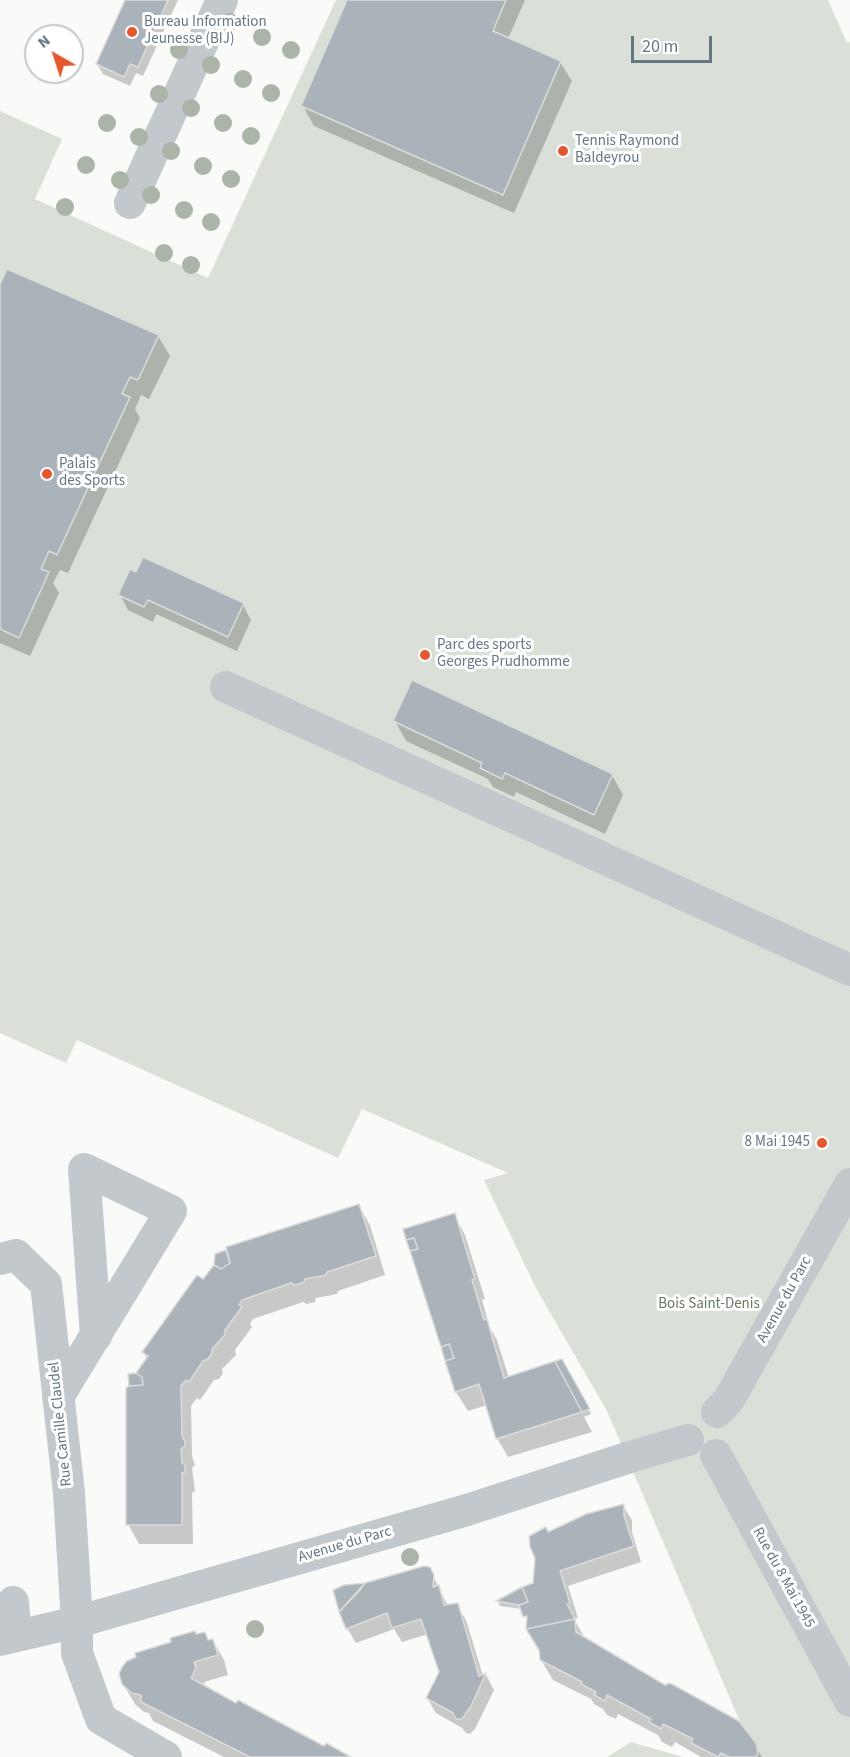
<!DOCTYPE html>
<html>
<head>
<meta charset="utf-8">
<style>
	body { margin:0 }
	#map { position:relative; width:850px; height:1757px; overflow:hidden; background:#fafaf8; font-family:"Source Sans 3",sans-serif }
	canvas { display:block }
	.north { position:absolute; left:24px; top:24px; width:60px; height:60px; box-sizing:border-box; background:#fff; border:2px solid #c1c8cd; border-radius:50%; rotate:321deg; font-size:16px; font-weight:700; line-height:24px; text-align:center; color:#657683 }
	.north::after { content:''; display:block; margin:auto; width:21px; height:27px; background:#e4572e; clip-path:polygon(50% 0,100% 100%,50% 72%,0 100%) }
	.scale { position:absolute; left:631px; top:36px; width:81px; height:27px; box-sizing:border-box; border:3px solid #657683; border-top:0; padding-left:8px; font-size:18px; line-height:21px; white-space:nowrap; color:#657683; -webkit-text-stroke:4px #fff; paint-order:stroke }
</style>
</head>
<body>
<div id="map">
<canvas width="850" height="1757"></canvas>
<div class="north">N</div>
<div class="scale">20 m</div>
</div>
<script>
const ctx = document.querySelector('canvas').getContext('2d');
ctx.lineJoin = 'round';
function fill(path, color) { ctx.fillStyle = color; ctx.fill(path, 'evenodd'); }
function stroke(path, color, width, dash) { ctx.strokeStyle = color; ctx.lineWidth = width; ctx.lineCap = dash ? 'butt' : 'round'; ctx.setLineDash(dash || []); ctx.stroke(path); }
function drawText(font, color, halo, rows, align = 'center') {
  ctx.font = font + ' "Source Sans 3",sans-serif'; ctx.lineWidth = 6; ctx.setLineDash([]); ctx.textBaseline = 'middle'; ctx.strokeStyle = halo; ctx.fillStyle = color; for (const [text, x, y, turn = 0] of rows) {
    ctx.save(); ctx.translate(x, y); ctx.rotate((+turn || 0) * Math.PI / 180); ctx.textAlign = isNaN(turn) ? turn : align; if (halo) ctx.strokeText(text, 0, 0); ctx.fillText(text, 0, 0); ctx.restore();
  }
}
fill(new Path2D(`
	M336 0H828L847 43 850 42V1757H744L747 1738 607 1411 537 1290 484 1180 508 1173 362 1109 338 1158 77 1040 66 1063 0 1033V111L62 139 35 199 208 278Z
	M631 1742 683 1757H607Z`), '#dadfd7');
fill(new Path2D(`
	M127 0H178L143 76 136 73 130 86 103 74 97 64Z
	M349 0H525L508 39 560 62 572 81 514 213 314 126 303 106Z
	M0 288 158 336 170 356 149 399 141 395 135 409 140 418 68 573 60 570 53 583 59 593 30 656 0 643Z
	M120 595 243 605 251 620 237 651 156 614 153 622 128 610Z
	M395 721 612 775 623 795 605 834 516 792 514 797 493 787 488 779 406 741Z
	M359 1206 370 1225 385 1275 338 1291 337 1294 316 1298 315 1302 307 1304 303 1302 253 1319 250 1324 252 1327 235 1350 236 1355 222 1369 223 1373 219 1379 214 1380 200 1400 197 1398 191 1406 192 1456 195 1465 192 1468 195 1491 192 1493 193 1544H139L128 1524 136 1375 147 1359 143 1352 225 1252 230 1261Z
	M454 1215 465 1235 485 1299 482 1300 490 1328 497 1340 509 1378 561 1361 591 1414 584 1417 592 1432 508 1457 497 1438 487 1405 468 1411 456 1392 405 1230Z
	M623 1506 632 1520V1532L641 1562 568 1586 578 1618 574 1619 583 1635 584 1638 754 1744 762 1757H701L675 1742 672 1747 662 1742 658 1735 618 1714 616 1719 607 1715 603 1709 594 1704 591 1699 553 1680 541 1660V1652L522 1609 500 1606 498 1602 522 1588 534 1584 548 1533Z
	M429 1568 448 1606 457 1605 466 1620 483 1676 486 1675 494 1690 475 1729 470 1734 466 1733 462 1728 436 1713 427 1698 441 1673 428 1634 402 1642 394 1629 356 1643 347 1628 364 1584Z
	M196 1636 209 1642 213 1641 224 1660 228 1675 204 1682 206 1688 324 1748 347 1757H224L153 1721 149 1713 144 1712 135 1704 123 1684Z`), '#0003');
const building = new Path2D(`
	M125 0H168L138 67 130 64 124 77 96 64Z
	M347 0H506L493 31 561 61 503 195 301 106Z
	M7 269 159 335 138 380 130 377 122 394 130 397 57 555 49 551 41 569 49 572 19 638 0 629V284Z
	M143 557 244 603 228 637 148 600 144 607 118 595 130 569 136 572Z
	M412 680 613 774 594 815 505 773 502 779 480 768 482 763 393 721Z
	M359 1204 376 1256 327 1272 326 1275 305 1279 304 1282 295 1285 291 1283 242 1300 239 1305 242 1307 225 1330V1335L212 1349V1353L208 1359 203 1361 189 1382 186 1380 181 1386 182 1437 185 1441V1446L181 1449 182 1463 185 1465V1472L182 1473V1525H126V1388L129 1386 143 1385 142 1377 136 1373 148 1356 142 1352 197 1275 203 1279 214 1265 221 1269 230 1263 226 1247Z
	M455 1213 475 1279 472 1280 484 1320 487 1319 504 1378 555 1361 582 1412 496 1439 479 1384 455 1392 445 1361 454 1358 449 1344 441 1347 410 1251 418 1249 414 1238 406 1240 403 1229Z
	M414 1238 418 1249 410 1251 406 1240Z
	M226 1250 230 1263 221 1269 214 1265 215 1254Z
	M449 1344 454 1358 445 1361 441 1347Z
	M562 1359 590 1409 582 1412 555 1361Z
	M136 1373 142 1377 143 1385 129 1386 128 1374Z
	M624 1504V1516L634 1546 560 1571 570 1603 567 1604 575 1619 526 1629 527 1616 523 1617 519 1605 528 1602 522 1587 533 1583 535 1558 530 1547 529 1536 546 1527 548 1532 586 1514Z
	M424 1566 430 1567 434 1575 433 1587 439 1585 444 1605 458 1603 479 1676 486 1673 471 1706 462 1719H456L453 1713 426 1698 439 1672 421 1619 392 1628 387 1613 346 1629 339 1612 365 1583Z
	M365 1583 360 1590 339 1612 333 1590 344 1585Z
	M522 1587 528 1602 519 1605 496 1601Z
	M575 1619 576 1632 665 1685 670 1683 739 1721 756 1743 758 1753 756 1757H729L721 1753 718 1757 691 1743 693 1739 663 1724 661 1729 649 1722 651 1719 607 1695 605 1701 594 1695 596 1692 581 1684 582 1682 540 1660 539 1650 526 1629Z
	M195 1631 196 1634 205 1632 208 1640 213 1639 218 1655 194 1662 196 1668 191 1678 236 1703 238 1700 324 1746 326 1743 351 1757H250L141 1702V1695L131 1693 122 1684 119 1674 122 1667 127 1661 136 1657 135 1653 171 1642 170 1638Z`);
fill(building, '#aab3b9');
stroke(building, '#dcdcda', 1.5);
stroke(new Path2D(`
	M130 203 222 0
	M226 687 850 970
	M0 1259 16 1255 46 1284 69 1493 77 1622V1653L101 1719 166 1757
	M58 1397 171 1211 84 1169 96 1336
	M717 1412 728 1401 850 1184
	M716 1455 850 1701
	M13 1602 16 1636
	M0 1640 77 1622 467 1510 630 1457 688 1440`), '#c3c8cc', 32);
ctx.fillStyle = '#aab4a7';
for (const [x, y] of [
	[230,22],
	[262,37],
	[179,50],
	[291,50],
	[211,65],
	[243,79],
	[271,93],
	[159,94],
	[191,108],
	[107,123],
	[223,123],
	[251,136],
	[139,137],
	[171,151],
	[86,165],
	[203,166],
	[231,179],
	[120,180],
	[151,195],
	[65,207],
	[184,210],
	[211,222],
	[164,253],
	[191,265],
	[410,1557],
	[255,1629]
]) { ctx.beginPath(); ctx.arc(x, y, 9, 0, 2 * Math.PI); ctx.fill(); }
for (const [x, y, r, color] of [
	[132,32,6,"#e4572e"],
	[563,151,6,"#e4572e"],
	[47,474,6,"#e4572e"],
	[425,655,6,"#e4572e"],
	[822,1143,6,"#e4572e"]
]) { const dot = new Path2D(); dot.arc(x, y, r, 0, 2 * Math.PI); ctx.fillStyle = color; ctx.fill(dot); stroke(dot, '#fff', 2); }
drawText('15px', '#657683', '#fff', [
	["Bureau Information",144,23],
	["Jeunesse (BIJ)",144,40],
	["Tennis Raymond",575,142],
	["Baldeyrou",575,159],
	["Palais",59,465],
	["des Sports",59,482],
	["Parc des sports",437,646],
	["Georges Prudhomme",437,663],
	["8 Mai 1945",810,1143,"right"]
], 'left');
drawText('15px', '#657683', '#fff', [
	["Avenue du Parc",785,1300,-61],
	["Rue Camille Claudel",61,1424,-96],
	["Avenue du Parc",345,1545,-16],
	["Rue du 8 Mai 1945",783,1578,61]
]);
drawText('15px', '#687a64', '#fff', [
	["Bois Saint-Denis",709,1305]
]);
</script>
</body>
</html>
